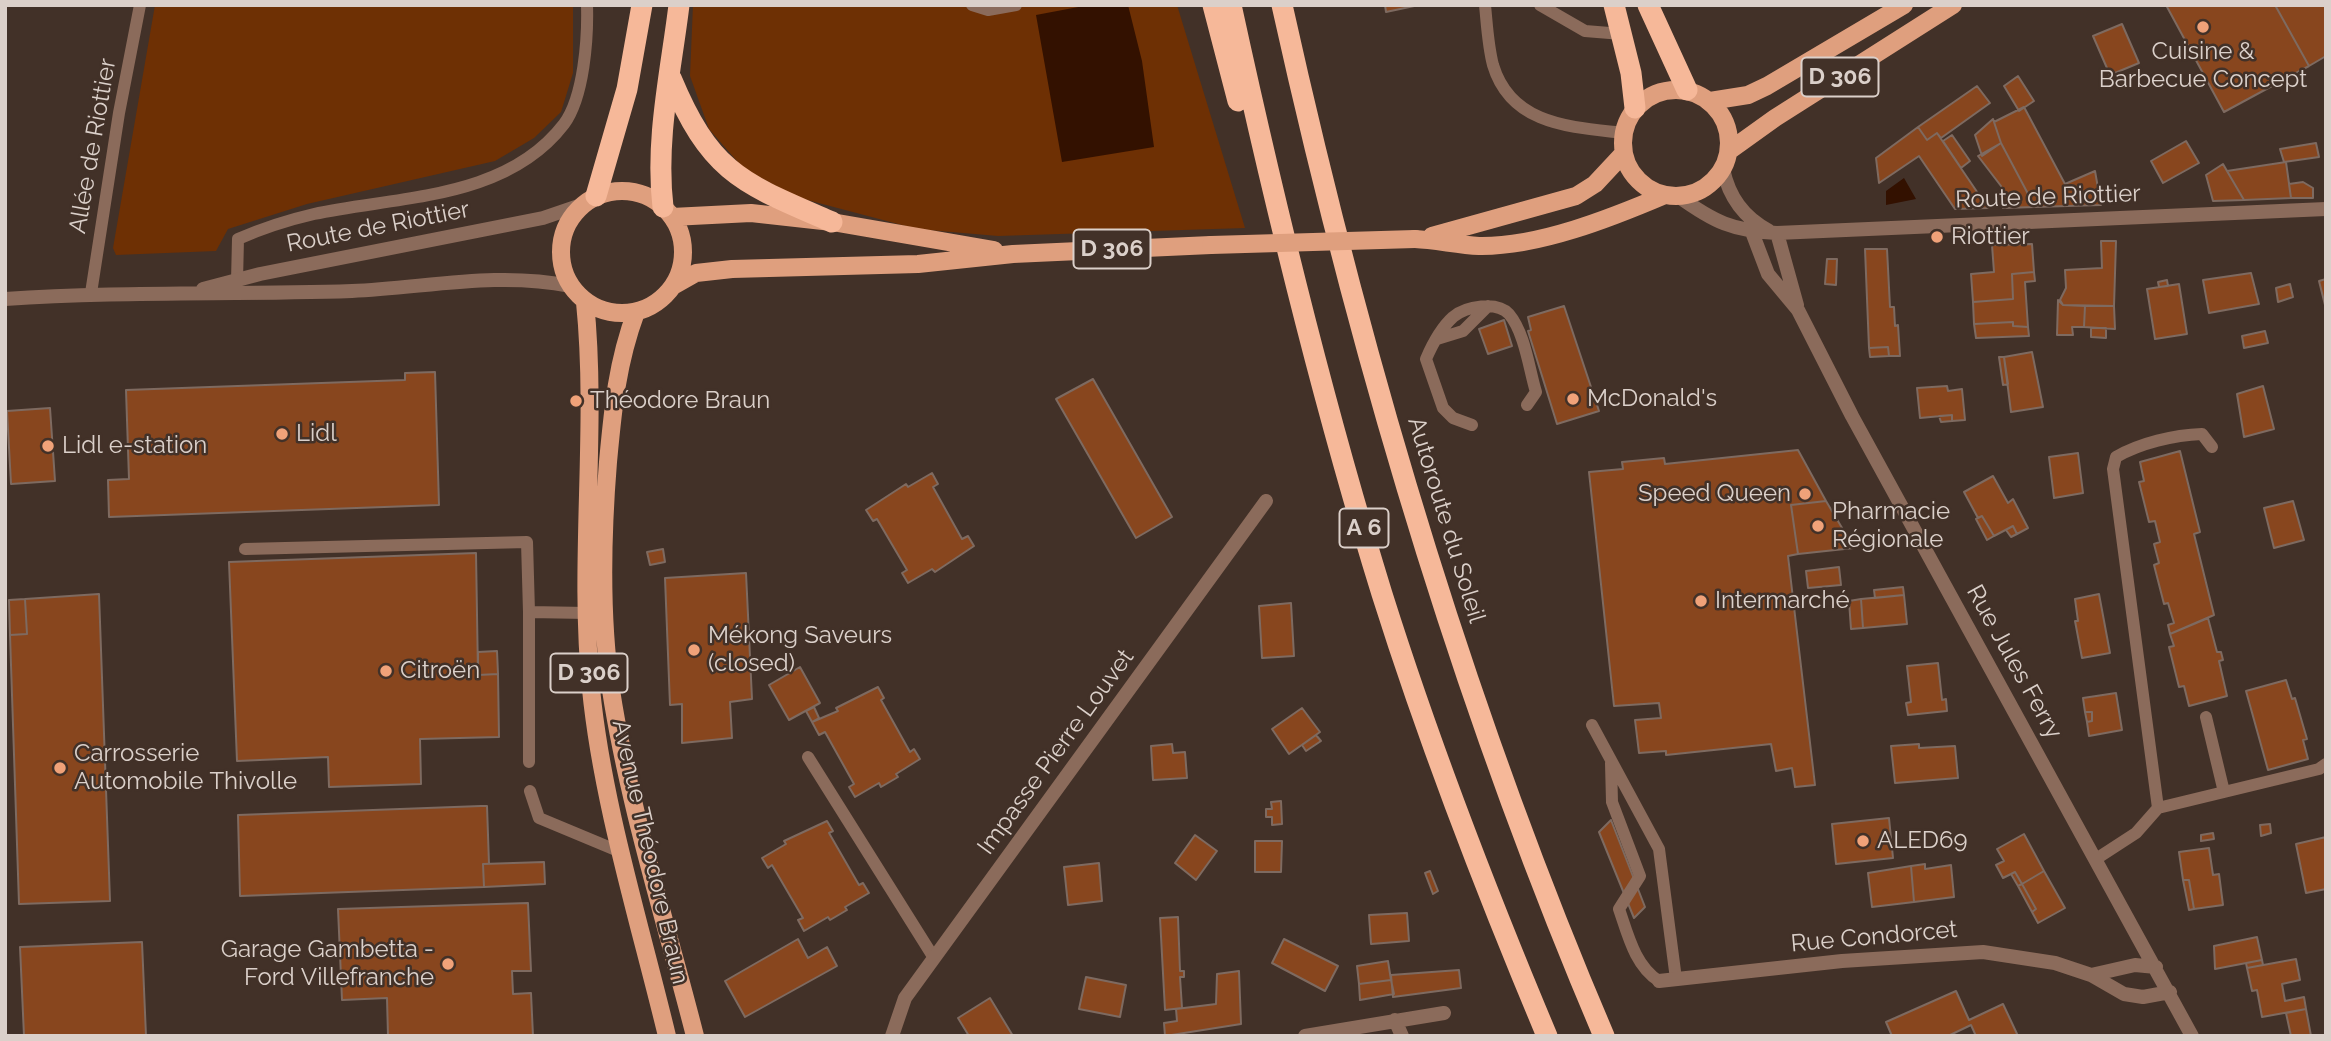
<!DOCTYPE html>
<html>
<head>
<meta charset="utf-8">
<style>
	body { margin:0 }
	#map { position:relative; width:2331px; height:1041px; overflow:hidden; background:#423128; font-family:Raleway,sans-serif }
	canvas { display:block }
	.frame { position:absolute; inset:0; border:7px solid #dbd0ca; pointer-events:none }
</style>
</head>
<body>
<div id="map">
<canvas width="2331" height="1041"></canvas>
<div class="frame"></div>
</div>
<script>
const ctx = document.querySelector('canvas').getContext('2d');
ctx.lineJoin = 'round';
function fill(path, color) { ctx.fillStyle = color; ctx.fill(path, 'evenodd'); }
function stroke(path, color, width, dash) { ctx.strokeStyle = color; ctx.lineWidth = width; ctx.lineCap = dash ? 'butt' : 'round'; ctx.setLineDash(dash || []); ctx.stroke(path); }
function drawText(font, color, halo, rows, align = 'center') {
  ctx.font = font + ' Raleway,sans-serif'; ctx.lineWidth = 5; ctx.setLineDash([]); ctx.textBaseline = 'middle'; ctx.strokeStyle = halo; ctx.fillStyle = color; for (const [text, x, y, turn = 0] of rows) {
    ctx.save(); ctx.translate(x, y); ctx.rotate((+turn || 0) * Math.PI / 180); ctx.textAlign = isNaN(turn) ? turn : align; if (halo) ctx.strokeText(text, 0, 0); ctx.fillText(text, 0, 0); ctx.restore();
  }
}
fill(new Path2D(`
	M155 5H573V73L561 112 534 138 495 161 307 204 228 229 216 251 116 255 113 248Z
	M693 5H1177L1245 228 998 236 917 229 796 197 743 168 709 129 690 76Z`), '#6e3004');
fill(new Path2D(`
	M1089 5H1128L1142 61 1154 147 1062 162 1036 15Z
	M1904 178 1916 199 1886 205V191Z`), '#310');
const building = new Path2D(`
	M1385 5H1419L1386 12Z
	M2166 5H2275L2309 66 2224 112Z
	M2275 5H2326V56L2309 66Z
	M2122 24 2139 63 2110 75 2093 36Z
	M2018 76 2034 101 2019 111 2004 86Z
	M1977 86 1990 103 1941 138 1937 133 1927 140 1918 127Z
	M2024 107 2065 184 2095 171 2101 205 2035 207 2001 143 1994 122Z
	M1993 119 2001 143 1982 156 1975 135Z
	M1918 127 1927 140 1937 133 1988 208 1955 209 1919 156 1879 183 1876 158Z
	M1952 135 1970 161 1961 168 1943 141Z
	M2186 141 2199 163 2163 183 2151 161Z
	M2001 143 2035 207 2003 208 2001 186 1978 156Z
	M2316 143 2319 157 2284 162 2280 149Z
	M2286 162 2291 198 2244 200 2227 171Z
	M2223 164 2227 171 2244 200 2213 201 2206 175Z
	M2303 182 2313 188V198H2291L2289 184Z
	M2101 241H2116L2114 306 2063 305 2060 300 2066 288 2065 270 2102 268Z
	M2032 244 2034 272 2012 274 2013 299 1973 302 1971 274 1994 272 1992 245Z
	M1865 249H1887L1890 307H1894L1895 326 1898 325 1900 356H1889L1888 347 1869 348Z
	M1827 259H1837L1836 285 1825 284Z
	M2034 272 2035 281 2025 282 2028 327 2013 326V322L1974 324 1973 302 2013 299 2012 274Z
	M2251 273 2259 304 2209 313 2203 280Z
	M2326 279V309L2319 281Z
	M2167 280 2168 286 2159 287 2158 282Z
	M2179 284 2187 334 2155 339 2147 289Z
	M2290 284 2293 297 2278 302 2276 288Z
	M2058 300 2063 305 2085 306 2084 327H2072L2073 335H2057Z
	M1564 306 1599 411 1557 424 1528 331 1531 330 1528 317Z
	M2085 306H2114L2115 329 2084 327Z
	M1504 320 1512 346 1488 354 1479 329Z
	M2013 322V326L2028 327 2029 336 1976 338 1974 324Z
	M2091 328H2106V338L2091 337Z
	M2265 331 2268 343 2244 348 2242 336Z
	M1888 347 1889 356 1870 357 1869 348Z
	M2032 352 2043 407 2011 412 2004 357Z
	M1999 357H2004L2008 384 2003 385Z
	M435 372 439 505 109 517 108 480 129 479 126 390 405 380V373Z
	M1093 379 1172 517 1136 538 1056 399Z
	M1947 386 1948 391 1962 389 1965 420 1952 421V415L1920 418 1917 388Z
	M2263 386 2274 429 2244 437 2237 394Z
	M50 408 55 481 11 484 7 411Z
	M1952 415V421L1941 422 1939 416Z
	M1798 450 1826 501 1791 505 1798 554 1788 556 1815 785 1795 787 1792 768 1776 771 1771 744 1666 755V751L1639 753 1635 720 1661 718 1659 703 1614 706 1589 472 1623 469 1622 462 1664 458 1665 464Z
	M2180 451 2200 532 2194 534 2214 615 2170 634 2168 625 2174 623 2168 603 2164 604 2154 565 2159 563 2154 544 2160 542 2155 521 2149 522 2139 482 2144 481 2140 462Z
	M2078 453 2083 493 2054 498 2049 457Z
	M932 473 938 484 933 487 962 539 968 536 974 546 935 572 932 569 908 583 902 573 907 570 877 519 873 521 866 510 906 484 908 487Z
	M1993 476 2008 503 2013 499 2028 528 2017 534 2013 526 1994 536 1982 516 1978 518 1964 492Z
	M1826 501 1854 548 1798 554 1791 505Z
	M2293 501 2304 540 2274 548 2264 508Z
	M1982 516 1994 536 1987 540 1976 519Z
	M2013 526 2017 534 2011 537 2006 530Z
	M663 549 665 562 650 565 647 552Z
	M476 553 478 675 498 674 499 737 420 739 421 784 329 787 328 757 237 761 229 562Z
	M1839 567 1841 585 1808 588 1806 571Z
	M746 573 752 699 730 702 732 738 682 743V704L670 705 665 578Z
	M1903 587 1904 595 1875 598 1874 590Z
	M99 594 110 901 19 904 10 635 27 634 25 599Z
	M2099 594 2110 653 2082 658 2075 621H2078L2075 599Z
	M1904 595 1907 624 1863 628 1861 599Z
	M25 599 27 634 10 635 9 600Z
	M1861 599 1863 628 1851 629 1849 601Z
	M1291 603 1294 656 1262 658 1259 606Z
	M2208 618 2217 652H2221L2223 660 2219 661 2227 696 2189 706 2184 686 2179 687 2169 647 2174 646 2170 634Z
	M497 651 498 674 478 675V652Z
	M1938 663 1942 700 1946 699 1947 711 1908 715 1906 703 1911 702 1907 666Z
	M800 667 820 703 789 720 769 685Z
	M2286 680 2292 699 2295 698 2307 739 2303 740 2308 759 2268 770 2246 691Z
	M878 687 884 698 881 700 910 752 914 749 920 759 896 774 898 777 881 787 879 783 855 797 849 787 854 784 825 732 819 735 812 722 838 711 836 708Z
	M2116 693 2122 730 2089 736 2087 722 2092 721V712H2085L2083 698Z
	M814 707 819 718 812 722 806 711Z
	M1302 708 1320 732 1289 754 1272 729Z
	M2085 712H2092V721L2087 722Z
	M1316 735 1321 741 1306 751 1302 745Z
	M1172 744 1173 753 1185 752 1187 778 1153 780 1151 746Z
	M1919 744V748L1955 746 1958 778 1895 783 1891 746Z
	M1281 801 1282 824 1272 825V817H1266V809H1272L1271 802Z
	M481 806H487L489 864H483L484 887 240 896 238 815Z
	M1889 818 1893 858 1836 864 1832 824Z
	M1611 820 1645 907 1634 918 1599 832Z
	M827 821 833 831 829 833 859 885 863 883 869 893 845 907 847 910 830 920 828 917 804 931 798 920 803 918 772 865 768 868 762 858 786 844 784 841Z
	M2270 824 2271 833 2261 836 2260 825Z
	M2213 833 2214 839 2201 841V835Z
	M2024 834 2044 871 2022 884 2015 872 2003 878 1996 865 2004 861 1997 849Z
	M1195 835 1217 851 1196 880 1175 863Z
	M2326 837V889L2306 893 2296 844Z
	M1255 841H1282L1281 872H1255Z
	M2209 848 2213 875 2219 874 2223 905 2194 909 2189 880H2183L2179 852Z
	M544 862 545 884 484 887 483 864Z
	M1099 863 1102 901 1068 905 1064 867Z
	M1925 864V869L1951 865 1954 897 1914 902 1911 866Z
	M1911 866 1914 902 1872 907 1868 873Z
	M1430 871 1438 891 1433 894 1425 873Z
	M2044 871 2065 908 2038 923 2032 912 2036 909 2022 884Z
	M2015 872 2022 884 2018 886 2011 874Z
	M2183 880H2189L2194 909 2189 910Z
	M2022 884 2036 909 2032 912 2018 886Z
	M528 903 531 971H512L513 994 531 993 533 1036H388L387 998 342 1000 338 909Z
	M1407 913 1409 941 1371 944 1369 915Z
	M1178 917 1180 971H1184V977H1180L1182 1008 1165 1010 1160 918Z
	M2257 937 2262 960 2215 969 2214 946Z
	M798 939 808 958 827 947 837 966 745 1017 725 981Z
	M1284 939 1338 966 1325 991 1272 963Z
	M142 942 146 1036H24L20 947Z
	M2296 959 2300 980 2282 984 2285 1001 2304 997 2306 1009 2262 1017 2257 990 2252 991 2247 968Z
	M2262 960 2263 965 2247 968 2246 963Z
	M1388 961 1391 980 1359 984 1357 966Z
	M1459 970 1461 988 1393 997 1391 975Z
	M1239 971 1241 1024 1165 1036 1164 1023 1177 1021 1176 1009 1216 1004 1217 974Z
	M1086 977 1126 985 1120 1017 1079 1009Z
	M1391 980 1394 994 1360 1000 1359 984Z
	M1956 991 1969 1020 2003 1004 2018 1036H1976L1971 1025 1948 1036H1892L1886 1022Z
	M990 998 1013 1036H969L958 1018Z
	M2306 1009 2311 1036H2291L2286 1013Z`);
fill(building, '#88461e');
stroke(building, '#7e6a60', 2);
stroke(new Path2D(`
	M972 5 988 10 1016 5
	M1485 5C1487 25 1488 46 1493 65 1511 125 1570 127 1623 133
	M1540 5 1585 31 1622 34
	M237 281 238 239C263 228 288 220 314 214 398 196 506 200 564 124 584 97 588 38 587 5
	M91 293 119 113 140 5
	M1437 339 1463 331 1488 306
	M1472 425 1453 418 1443 408 1426 359C1432 345 1442 327 1453 317 1466 306 1497 301 1509 314 1525 333 1529 369 1536 392L1527 405
	M245 549 527 542 529 612 587 613
	M529 612V762
	M2206 717 2224 792
	M1592 725 1659 849 1676 979
	M808 757 934 958
	M1611 763 1612 802 1640 876 1619 909C1628 935 1635 966 1659 981
	M530 791 539 818 623 853
	M2158 808 2113 469 2116 457C2140 443 2174 435 2202 434L2212 447
	M2096 859 2136 833 2158 808 2319 769 2326 764`), '#8b6b5b', 12);
stroke(new Path2D(`
	M1723 169C1729 197 1743 217 1769 231
	M1678 196C1714 222 1733 231 1777 233L2326 209
	M1752 232 1768 274 1798 310 1852 416 2192 1036
	M1777 233 1797 305
	M203 289 260 274 543 218 584 204
	M5 299C121 291 236 295 352 291 425 288 497 271 570 286
	M2091 975 2135 965 2156 967
	M1659 981 1842 961 1983 952 2055 963 2091 975 2124 994 2143 997 2170 992
	M1395 1020 1402 1036
	M892 1036 905 998 1266 501
	M1305 1036 1444 1013`), '#8b6b5b', 14);
stroke(new Path2D(`
	M1623 143a53 53 0 1 1 106 0a53 53 0 1 1-106 0Z
	M1710 101 1748 95 1767 86 1904 5
	M1729 151 1775 118 1953 5
	M561 252a61 61 0 1 1 122 0a61 61 0 1 1-122 0Z
	M672 217 751 213 832 222 994 250
	M1432 236 1576 196 1595 184 1623 154
	M1415 239C1436 240 1458 245 1479 246 1538 247 1611 218 1665 195
	M673 286 696 273 732 269 918 264 1013 254 1211 245
	M585 302C598 430 578 560 591 689 602 802 640 924 667 1036
	M636 312C617 363 613 408 608 462 602 537 600 616 611 690 629 807 666 922 695 1036`), '#df9f7e', 18);
stroke(new Path2D(`
	M1213 5 1238 101
	M1231 5C1274 203 1322 400 1382 594 1429 743 1486 891 1547 1036
	M1282 5C1360 357 1462 704 1604 1036
	M1614 5 1631 73 1635 108
	M1648 5 1687 90
	M671 78C711 174 742 183 832 222
	M596 196 627 89 642 5
	M663 207C655 140 671 71 679 5`), '#f6b899', 21);
stroke(new Path2D(`
	M1211 245 1415 239`), '#df9f7e', 18);
for (const [x, y, r, color] of [
	[2203,27,7,"#f0a279"],
	[1937,237,7,"#f0a279"],
	[1573,399,7,"#f0a279"],
	[576,401,7,"#f0a279"],
	[282,434,7,"#f0a279"],
	[48,446,7,"#f0a279"],
	[1805,494,7,"#f0a279"],
	[1818,526,7,"#f0a279"],
	[1701,601,7,"#f0a279"],
	[694,650,7,"#f0a279"],
	[386,671,7,"#f0a279"],
	[60,768,7,"#f0a279"],
	[1863,841,7,"#f0a279"],
	[448,964,7,"#f0a279"]
]) { const dot = new Path2D(); dot.arc(x, y, r, 0, 2 * Math.PI); ctx.fillStyle = color; ctx.fill(dot); stroke(dot, '#423128', 2.5); }
for (const [x, y, w] of [
	[1840,77,77],
	[1112,249,77],
	[1364,528,49],
	[589,673,77]
]) { const box = new Path2D(); box.roundRect(x - w / 2, y - 19.5, w, 39, 5); ctx.fillStyle = '#423128'; ctx.fill(box); stroke(box, '#dbd0ca', 2); }
drawText('bold 23px', '#dbd0ca', null, [
	["D 306",1840,77],
	["D 306",1112,249],
	["A 6",1364,528],
	["D 306",589,673]
]);
drawText('24px', '#dbd0ca', '#423128', [
	["Cuisine &",2203,52,"center"],
	["Barbecue Concept",2203,80,"center"],
	["Riottier",1951,237],
	["McDonald's",1587,399],
	["Théodore Braun",590,401],
	["Lidl",296,434],
	["Lidl e-station",62,446],
	["Speed Queen",1791,494,"right"],
	["Pharmacie",1832,512],
	["Régionale",1832,540],
	["Intermarché",1715,601],
	["Mékong Saveurs",708,636],
	["(closed)",708,664],
	["Citroën",400,671],
	["Carrosserie",74,754],
	["Automobile Thivolle",74,782],
	["ALED69",1877,841],
	["Garage Gambetta -",434,950,"right"],
	["Ford Villefranche",434,978,"right"]
], 'left');
drawText('24px', '#dbd0ca', '#423128', [
	["Allée de Riottier",93,146,-80],
	["Route de Riottier",2048,197,-2],
	["Route de Riottier",378,227,-11],
	["Autoroute du Soleil",1446,520,73],
	["Rue Jules Ferry",2014,662,61],
	["Impasse Pierre Louvet",1056,752,-54],
	["Avenue Théodore Braun",650,852,77],
	["Rue Condorcet",1874,937,-5]
]);
</script>
</body>
</html>
